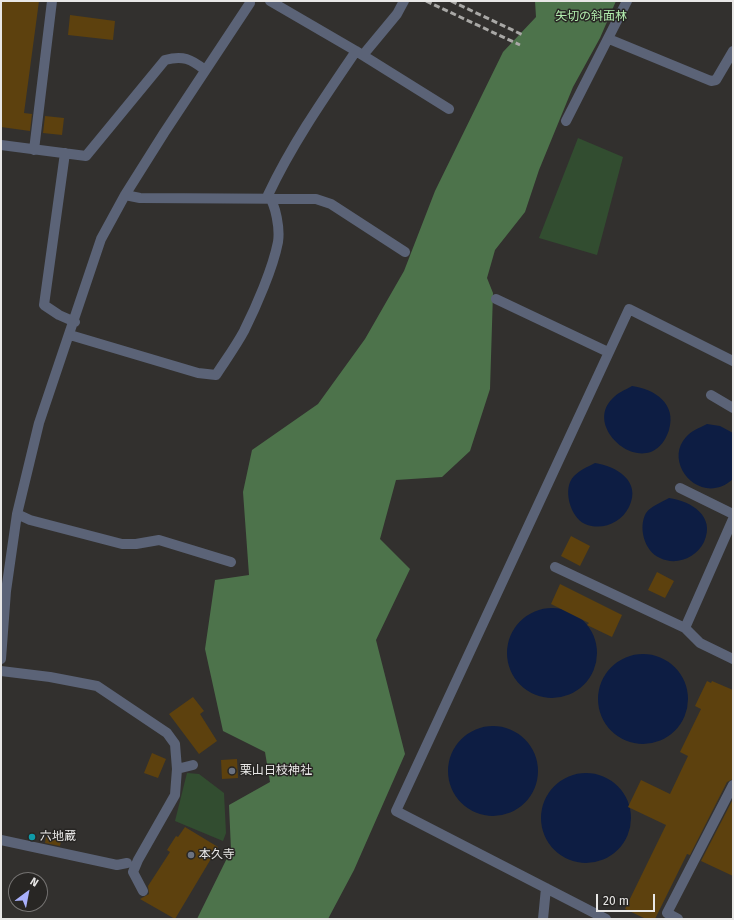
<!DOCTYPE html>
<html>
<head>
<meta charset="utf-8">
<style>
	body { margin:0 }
	#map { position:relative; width:734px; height:920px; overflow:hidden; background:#32302e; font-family:"Fira Sans",sans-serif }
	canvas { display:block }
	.frame { position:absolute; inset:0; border:2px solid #e8e7e6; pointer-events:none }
	.north { position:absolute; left:8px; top:872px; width:40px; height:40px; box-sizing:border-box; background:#282624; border:1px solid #757372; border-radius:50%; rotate:32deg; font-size:11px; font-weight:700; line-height:16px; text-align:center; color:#e8e7e6 }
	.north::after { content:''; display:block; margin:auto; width:14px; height:18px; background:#a9b0fc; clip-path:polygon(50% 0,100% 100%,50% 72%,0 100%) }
	.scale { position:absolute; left:596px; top:894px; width:59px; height:18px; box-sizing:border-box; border:2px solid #e8e7e6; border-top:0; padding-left:5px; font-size:12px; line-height:14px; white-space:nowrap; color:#e8e7e6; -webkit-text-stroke:3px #282624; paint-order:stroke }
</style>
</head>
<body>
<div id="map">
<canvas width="734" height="920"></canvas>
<div class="frame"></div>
<div class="north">N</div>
<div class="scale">20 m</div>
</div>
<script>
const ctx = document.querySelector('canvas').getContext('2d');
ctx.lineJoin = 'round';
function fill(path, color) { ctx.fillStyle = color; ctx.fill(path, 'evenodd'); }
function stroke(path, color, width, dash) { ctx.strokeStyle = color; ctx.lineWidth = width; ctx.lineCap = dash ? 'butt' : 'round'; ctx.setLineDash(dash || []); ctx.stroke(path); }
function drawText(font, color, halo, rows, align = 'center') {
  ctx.font = font + ' "Fira Sans","Noto Sans JP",sans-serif'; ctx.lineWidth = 3; ctx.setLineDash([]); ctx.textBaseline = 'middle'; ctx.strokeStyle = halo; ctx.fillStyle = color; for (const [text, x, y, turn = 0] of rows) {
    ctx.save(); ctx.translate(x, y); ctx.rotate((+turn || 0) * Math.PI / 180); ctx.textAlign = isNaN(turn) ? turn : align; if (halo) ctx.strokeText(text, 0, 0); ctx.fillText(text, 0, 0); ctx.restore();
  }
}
fill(new Path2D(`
	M578 138 623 157 597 255 539 238Z
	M187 773 199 774 224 793 226 833 223 841 175 821Z`), '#324d30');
fill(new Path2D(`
	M535 1H616L600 38 573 87 539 170 525 212 495 250 487 278 493 293 490 389 470 451 442 477 396 480 380 539 410 569 376 640 405 754 354 870 328 919H197L231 850 229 805 270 782 265 752 223 731 205 649 215 580 249 575 243 492 252 450 318 404 365 339 404 271 435 191 503 52 536 17Z`), '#4d734b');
fill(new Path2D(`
	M632 386C655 389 677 404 669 430 651 485 581 430 612 399 617 393 625 390 632 386Z
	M707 424 720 426 733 433V479C701 508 662 463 686 437 691 431 699 428 707 424Z
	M595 463C616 466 642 481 629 507 621 523 602 531 585 524 570 517 562 488 574 476 580 470 587 467 595 463Z
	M669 498C691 501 716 516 704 542 696 558 676 566 660 558 644 551 638 527 646 513 651 506 662 502 669 498Z
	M507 653a45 45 0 1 1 90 0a45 45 0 1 1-90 0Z
	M598 699a45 45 0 1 1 90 0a45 45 0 1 1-90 0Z
	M448 771a45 45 0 1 1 90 0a45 45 0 1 1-90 0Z
	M541 818a45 45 0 1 1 90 0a45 45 0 1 1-90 0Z`), '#0d1d43');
fill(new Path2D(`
	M1 1H39L24 113 32 114 30 131 1 127Z
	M70 15 115 21 113 40 68 35Z
	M45 116 64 118 62 135 43 133Z
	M571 536 590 546 580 566 561 556Z
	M657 572 674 581 665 598 648 590Z
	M560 584 622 615 612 637 587 625 589 623 551 604Z
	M707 681 711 683 712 681 733 690V779L727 782 690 855 687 854 655 919H646L625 909 666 825 628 807 641 780 670 794 688 756 680 752 701 709 695 706Z
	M193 697 204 711 200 714 217 741 199 754 169 714Z
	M152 753 166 759 158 778 144 773Z
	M237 759 238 778 222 779 221 760Z
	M733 799V876L701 861Z
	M185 827 218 847 175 919 140 899 149 894 148 886 170 852 167 850 176 836 178 837Z
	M46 837 61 841 60 846 45 843Z`), '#5d410e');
stroke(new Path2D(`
	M270 1 356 51 449 109
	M609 39 711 81 716 80 733 51
	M363 55 397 14 404 1
	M566 121 627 1
	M1 145 86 156 165 60C183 55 191 59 205 70
	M34 150 52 1
	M65 153 44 305 59 315 75 322
	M125 195 140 198 316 199 331 204 405 252
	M496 299 608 352
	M70 335 198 373 216 375C225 361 236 346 244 331 256 307 273 268 278 242 280 229 276 205 268 195 292 144 324 98 356 51
	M711 395 733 408
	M680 488 733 514
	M17 514 30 520 122 544H136L159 540 231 562
	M555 567 685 628 700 643 733 659
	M685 628 733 519
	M1 659 6 591 17 514 39 423 101 239 125 195 164 133 250 3
	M1 671 50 677 97 686 167 733 175 744 177 769 175 795 138 860 133 872 143 891
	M177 769 193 765
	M1 840 117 865 127 863
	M543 919 546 888
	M606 919 396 811 629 309 733 361
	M678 919 667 913 733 785`), '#5b6377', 10);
stroke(new Path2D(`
	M426 1 520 45
	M451 1 523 35`), '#a9a8a6', 3, [6, 3]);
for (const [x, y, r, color] of [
	[232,771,4,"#6b7280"],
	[32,837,4,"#0f9aa8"],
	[191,855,4,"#6b7280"]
]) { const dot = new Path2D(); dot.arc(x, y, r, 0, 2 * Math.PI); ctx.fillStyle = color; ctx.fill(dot); stroke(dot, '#282624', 1.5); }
drawText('12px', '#b2edae', '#282624', [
	["矢切の斜面林",591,17]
]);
drawText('12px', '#e8e7e6', '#282624', [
	["栗山日枝神社",240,771],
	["六地蔵",40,837],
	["本久寺",199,855]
], 'left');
</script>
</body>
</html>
